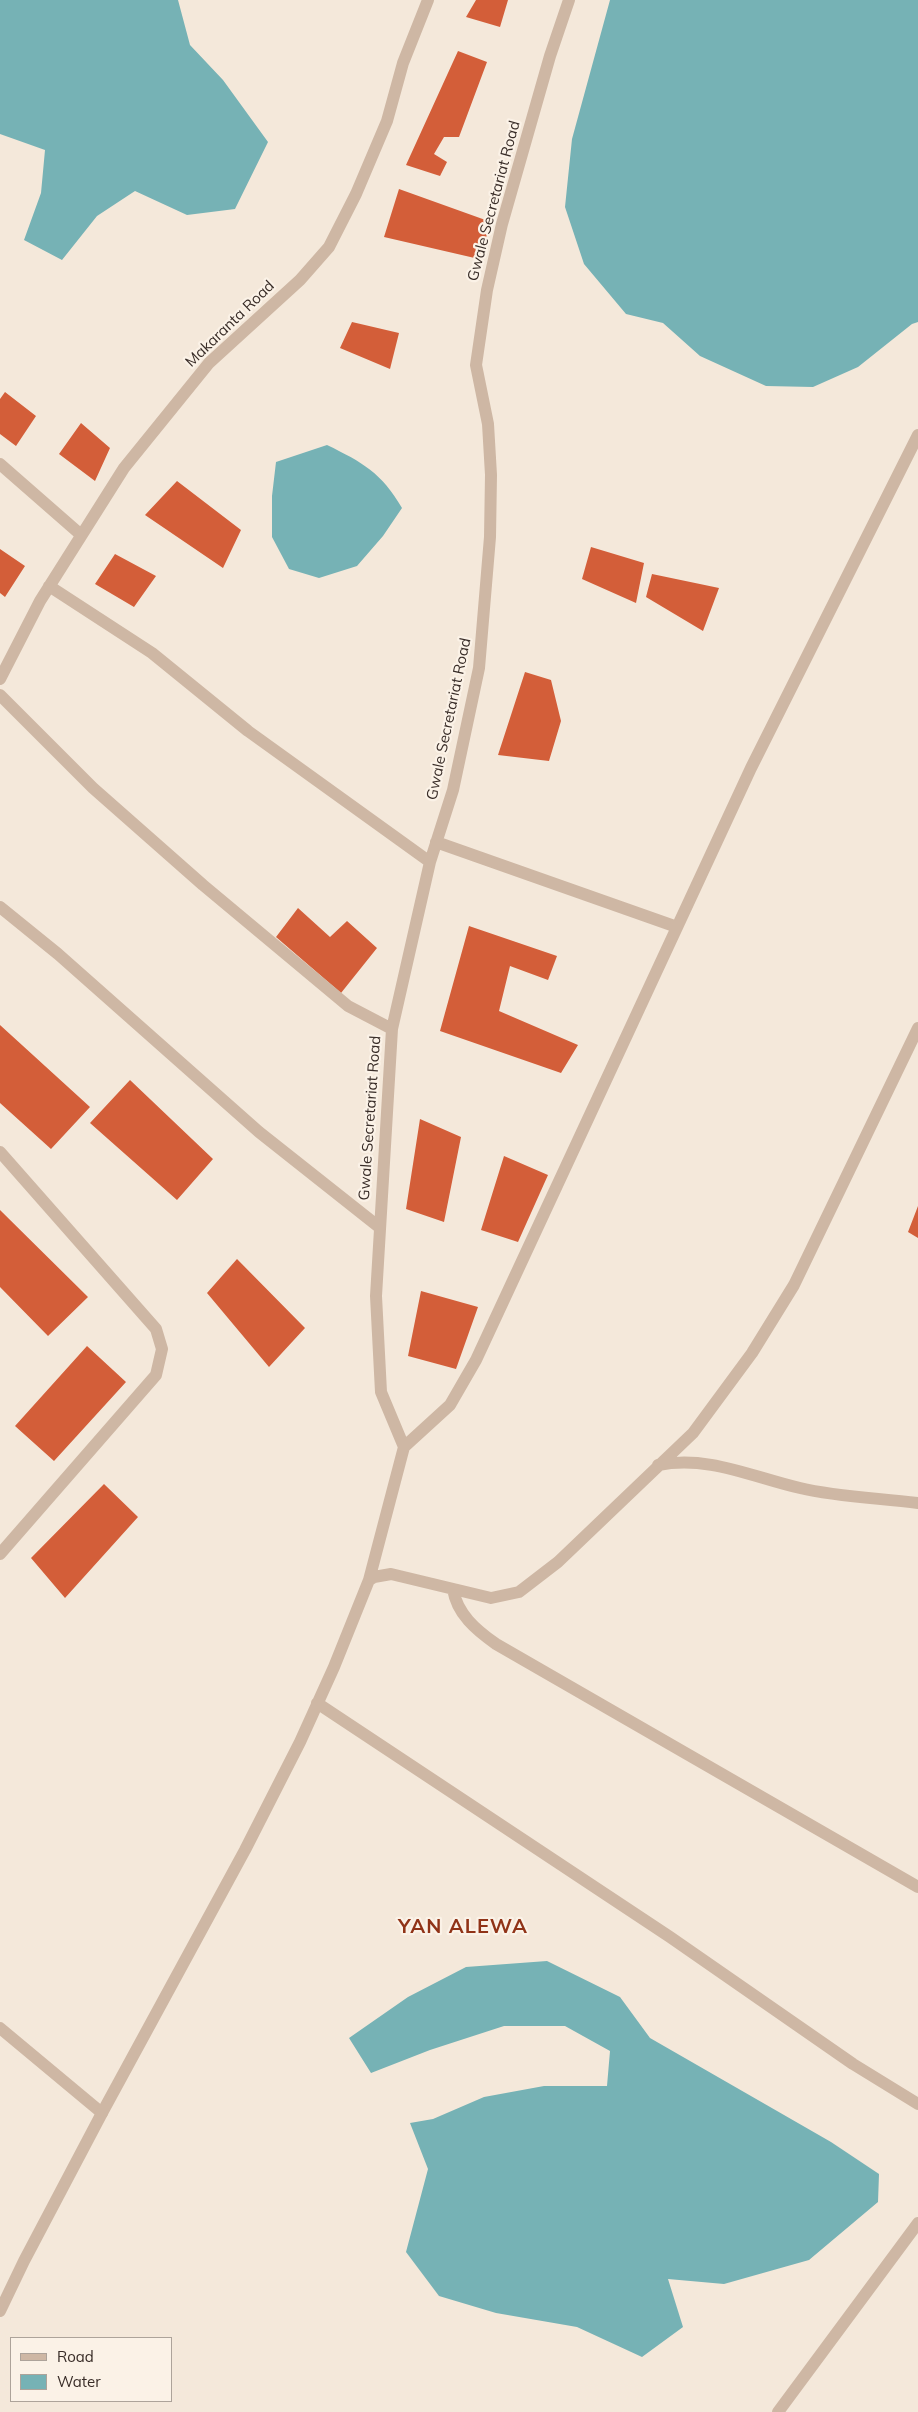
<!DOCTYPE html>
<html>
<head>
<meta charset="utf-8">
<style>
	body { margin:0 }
	#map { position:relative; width:918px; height:2412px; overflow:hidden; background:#f4e8da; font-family:Mulish,sans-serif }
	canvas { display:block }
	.legend { position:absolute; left:10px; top:2337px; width:162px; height:65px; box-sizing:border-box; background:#fbf2e7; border:1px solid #ada39a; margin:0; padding:6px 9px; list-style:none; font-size:15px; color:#382c27 }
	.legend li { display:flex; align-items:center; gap:10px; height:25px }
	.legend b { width:25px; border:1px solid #ada39a }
</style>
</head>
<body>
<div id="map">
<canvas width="918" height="2412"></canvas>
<ul class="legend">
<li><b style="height:6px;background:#ceb7a4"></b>Road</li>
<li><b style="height:14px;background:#76b2b5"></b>Water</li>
</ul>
</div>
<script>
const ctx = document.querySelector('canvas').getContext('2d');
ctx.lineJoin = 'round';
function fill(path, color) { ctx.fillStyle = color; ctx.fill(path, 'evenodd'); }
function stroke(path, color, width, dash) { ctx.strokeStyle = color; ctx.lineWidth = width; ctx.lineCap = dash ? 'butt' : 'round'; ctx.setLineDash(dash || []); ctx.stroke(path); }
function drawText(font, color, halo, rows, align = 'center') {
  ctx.font = font + ' Mulish,sans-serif'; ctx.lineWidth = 4.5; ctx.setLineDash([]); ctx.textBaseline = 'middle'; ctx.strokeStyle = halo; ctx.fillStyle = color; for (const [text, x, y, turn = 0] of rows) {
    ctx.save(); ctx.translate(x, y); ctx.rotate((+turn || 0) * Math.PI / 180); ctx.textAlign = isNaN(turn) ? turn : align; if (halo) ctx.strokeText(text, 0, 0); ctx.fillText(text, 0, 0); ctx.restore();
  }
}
fill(new Path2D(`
	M0 0H178L190 45 223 80 268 142 235 209 187 215 135 191 97 216 62 260 24 240 41 193 45 150 0 134Z
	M610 0H918V322L912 324 858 367 813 387 766 386 700 356 663 323 626 314 584 264 565 207 572 139Z
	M327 445C362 462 382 473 402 508L383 536 357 566 319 578 289 569 272 537V496L276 462Z
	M547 1961 620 1997 650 2038 831 2142 879 2174 878 2202 809 2260 724 2284 668 2279 683 2327 642 2357 577 2327 496 2313 439 2296 406 2252 428 2169 410 2123 433 2119 484 2097 544 2086H607L610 2051 565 2026H504L430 2050 371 2073 349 2038 408 1997 466 1967Z`), '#76b2b5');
fill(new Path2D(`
	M476 0H508L500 27 466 17Z
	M458 51 487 62 459 137H444L434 154 447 162 440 176 406 165Z
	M399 189 491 222 479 259 384 237Z
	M352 322 399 333 390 369 340 348Z
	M5 392 36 416 16 446 0 434V399Z
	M81 423 110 448 95 481 59 454Z
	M177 481 241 530 223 568 145 515Z
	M591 547 644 563 636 603 582 579Z
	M0 549 25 566 5 597 0 593Z
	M115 554 156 576 134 607 95 584Z
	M652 574 719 588 703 631 646 597Z
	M525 672 551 680 561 721 549 761 498 755Z
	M298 908 330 937 347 921 377 948 341 993 276 937Z
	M469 926 557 956 548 980 510 966 499 1011 578 1045 561 1073 440 1031Z
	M0 1025 90 1107 51 1149 0 1103Z
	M130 1080 213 1159 177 1200 90 1123Z
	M420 1119 461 1137 444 1222 406 1209Z
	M504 1156 548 1175 518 1242 481 1230Z
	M918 1206V1238L908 1232Z
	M0 1210 88 1297 48 1336 0 1287Z
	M237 1259 305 1328 269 1367 207 1293Z
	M421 1291 478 1307 456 1369 408 1356Z
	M87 1346 126 1382 54 1461 15 1426Z
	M104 1484 138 1517 65 1598 31 1558Z`), '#d35e39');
stroke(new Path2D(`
	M0 1152 156 1329 162 1349 156 1375 0 1554
	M0 2028 102 2113`), '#ceb7a4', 12);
stroke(new Path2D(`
	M0 464 80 534
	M49 586 152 653 248 731 430 862
	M0 679 40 601 124 468 209 363 300 280 329 247 356 194 387 121 403 63 428 0
	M0 695 93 788 203 885 348 1006 392 1029
	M436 842 677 927
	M0 907 58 954 259 1132 379 1227
	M404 1447 381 1392 376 1296 392 1029 430 862 453 790 479 668 490 537 491 475 488 424 476 365 487 290 502 224 550 56 569 0
	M658 1465C708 1455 752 1477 800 1488 838 1497 879 1498 918 1503
	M369 1580 374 1577 391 1574 491 1598 519 1592 558 1562 693 1433 752 1353 794 1285 918 1028
	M453 1589C457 1614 476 1630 496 1644L918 1887
	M317 1703 670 1937 853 2064 918 2104
	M0 2311 24 2261 102 2113 245 1850 300 1742 334 1667 369 1580 404 1447 450 1405 476 1360 751 768 918 435
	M778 2412 918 2223`), '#ceb7a4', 12);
drawText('15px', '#382c27', '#fbf2e7', [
	["Gwale Secretariat Road",494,201,-75],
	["Makaranta Road",230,324,-44],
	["Gwale Secretariat Road",449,719,-78],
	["Gwale Secretariat Road",370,1118,-86]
]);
ctx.letterSpacing = '1px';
drawText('bold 20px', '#903317', '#fbf2e7', [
	["YAN ALEWA",463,1927]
]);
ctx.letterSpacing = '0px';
</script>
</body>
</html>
